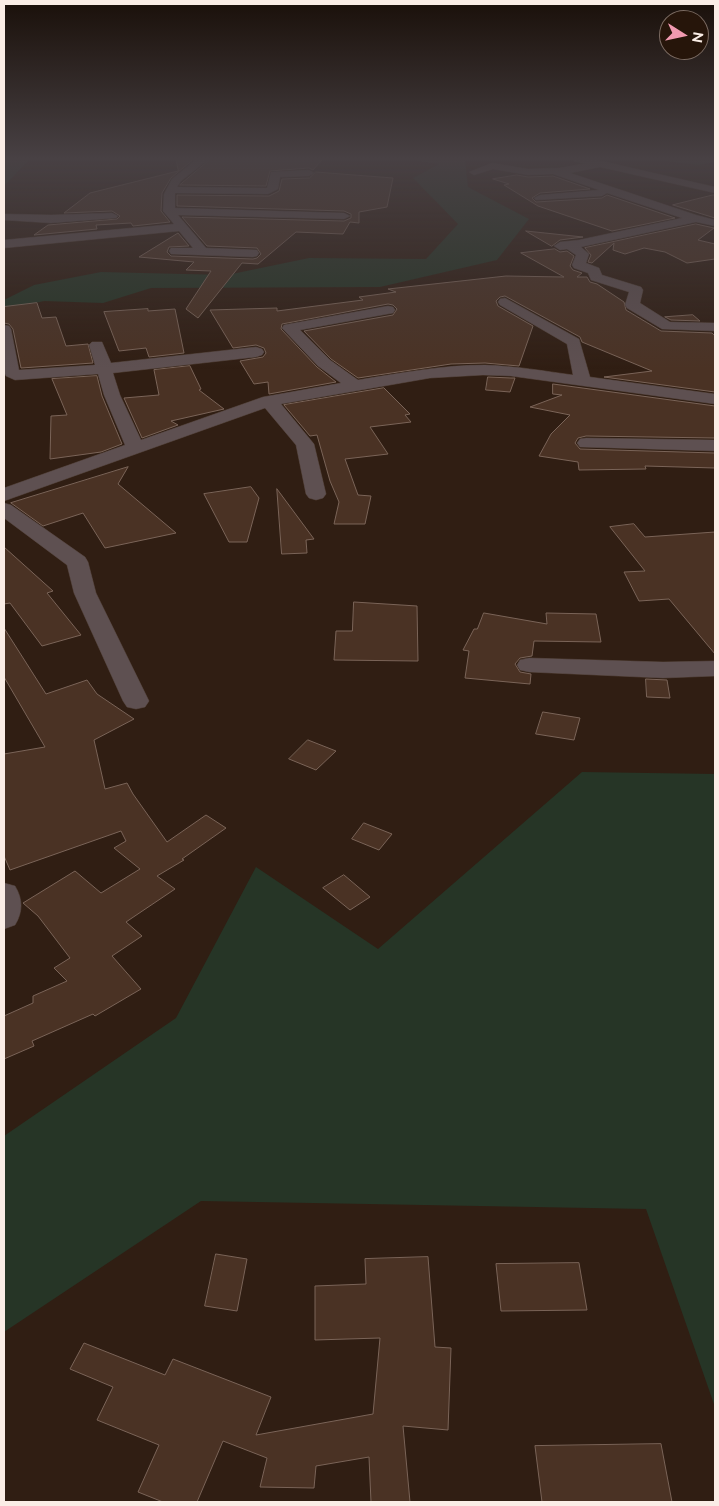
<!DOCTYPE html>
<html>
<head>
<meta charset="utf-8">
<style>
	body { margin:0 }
	#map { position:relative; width:719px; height:1506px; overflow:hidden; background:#301e13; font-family:Raleway,sans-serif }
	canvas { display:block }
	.frame { position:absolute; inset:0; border:5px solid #faede6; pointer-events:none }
	.north { position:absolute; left:659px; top:10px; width:50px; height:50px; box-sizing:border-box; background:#26150a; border:1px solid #7b6b62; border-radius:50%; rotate:100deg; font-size:14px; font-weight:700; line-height:20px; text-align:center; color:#faede6 }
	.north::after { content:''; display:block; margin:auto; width:18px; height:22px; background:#f19ab1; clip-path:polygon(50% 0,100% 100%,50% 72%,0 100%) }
</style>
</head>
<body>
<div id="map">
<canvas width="719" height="1506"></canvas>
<div class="frame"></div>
<div class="north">N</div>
</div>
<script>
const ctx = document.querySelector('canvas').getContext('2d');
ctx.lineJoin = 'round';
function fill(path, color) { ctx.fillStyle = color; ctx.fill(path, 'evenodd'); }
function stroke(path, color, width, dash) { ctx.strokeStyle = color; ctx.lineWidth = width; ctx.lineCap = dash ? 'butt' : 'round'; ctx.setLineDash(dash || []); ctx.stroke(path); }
fill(new Path2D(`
	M4 158 30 159 4 186Z
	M399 158H465L468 187 529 219 497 260 380 287 151 288 103 303 44 301 4 310V300L34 285 101 272 227 275 309 258 426 259 458 224 413 178 439 164Z
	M643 158H715V162L698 165Z
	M582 772 715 774V1407L646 1209 201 1201 4 1332V1136L176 1018 256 867 378 949Z`), '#263526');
const building = new Path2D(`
	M176 158H195L171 178 162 193 161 211 170 222 133 226 131 223 96 225 97 229 34 235 48 225 117 219 120 216 112 211 64 213 90 193 178 171Z
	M212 158H241L322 160 313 170 309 168 270 171 266 186 180 185Z
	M316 172 393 178 387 207 359 212V223L350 222 343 234 296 232 258 264 242 263 198 318 186 309 211 271 186 270 194 262 139 257 178 233 189 246 169 247 167 252 171 256 253 259 257 258 261 254 257 248 207 246 182 217 344 221 351 218V214L344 211 177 206V195L269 196 279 191 282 179 309 178Z
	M517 175 528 177 553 176 590 189 540 193 532 198 536 202 602 198 607 195 675 218 612 231 538 206 504 185 509 184 493 179Z
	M713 195H715V218L673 205Z
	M696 224 714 228 698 240 715 244V259L687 263 665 252 644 248 625 254 613 250 614 243 592 263 588 262 591 255 585 248Z
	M526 231 583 237 560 240 552 246Z
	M555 249 560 252 567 251 574 256 570 266 573 270 582 273 577 277H587L590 282 597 284 624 302 626 310 661 331 712 333 715 336V392L604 377 652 371 582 342 580 337 505 296 500 297 496 301 498 306 533 326 519 366 485 363 451 364 358 378 331 359 304 331 393 315 397 309 393 305 388 304 282 324 281 329 317 367 336 382 269 394 268 382 254 384 240 361 263 357 266 353 264 348 256 345 233 348 210 310 277 308V311L363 300 359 297 396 292 388 289 506 276 564 277 521 253Z
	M37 303 42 318 56 317 66 346 88 344 93 363 21 368 13 329 9 324 4 323V307Z
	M148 309V311L175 309 184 353 149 357 146 348 119 351 104 312Z
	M693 315 700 321 671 320 665 317Z
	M190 366 201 389 199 390 224 409 171 421 178 425 142 438 124 398 159 395 154 370Z
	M97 376 102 396 122 444 101 452 50 459 51 416 67 415 52 379Z
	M488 377 511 378H515L510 392 486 390Z
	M553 384 715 406V438L586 436 578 438 575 443 580 449 715 453V468L645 466 646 469 579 470 578 462 539 456 551 434 570 415 530 407 562 395 553 394Z
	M384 388 410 414 405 415 411 422 370 427 388 454 345 459 358 495 371 496 365 524H334L339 502 330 481 317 435 310 436 284 405Z
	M128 467 118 484 176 533 105 548 83 513 43 526 11 503Z
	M251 487 259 498 247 542H229L204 494Z
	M277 489 314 539 306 540 307 553 282 554Z
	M634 524 645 537 715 532V654L669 599 639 601 624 572 645 571 610 527Z
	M4 547 53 591 47 593 81 635 42 646 10 603 4 604Z
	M354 602 417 606 418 661 334 660 336 631H352Z
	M484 613 547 624 546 613 596 614 601 642 534 641 532 656 520 658 515 664 520 672 531 674 530 684 465 678 469 651 463 650 474 629H477Z
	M4 628 46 694 87 680 97 694 134 719 94 740 105 789 127 783 133 794 167 842 206 815 226 828 182 859 184 860 157 876 175 889 126 922 142 936 112 956 141 989 95 1016 93 1014 32 1041 34 1046 4 1059V1016L33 1003V996L67 981 54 968 70 958 38 916 23 903 75 871 101 893 140 869 114 848 126 841 121 831 10 870 4 856V754L45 747 4 677Z
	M646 679 667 680 670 698 647 697Z
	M543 712 580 718 574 740 536 734Z
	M308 740 336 751 316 770 289 759Z
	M364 823 392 834 379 850 352 839Z
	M344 875 370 897 350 910 323 888Z
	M216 1254 247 1259 237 1311 205 1306Z
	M428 1257 435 1347 451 1348 448 1430 403 1426 410 1502H371L369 1457 316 1466 314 1488 260 1487 267 1458 223 1441 197 1502H163L138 1492 159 1445 97 1420 113 1387 70 1369 84 1343 165 1375 173 1359 271 1397 256 1435 373 1414 380 1338 315 1340V1286L366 1284 365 1259Z
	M579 1263 587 1310 501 1311 496 1264Z
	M661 1444 672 1502H542L535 1446Z`);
fill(building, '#4a3224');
stroke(building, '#7a6458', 1);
const minor = new Path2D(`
	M198 158H210L181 181 177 187 267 188 271 172 309 170 314 173 309 176 280 177 278 189 268 194 175 193V208L344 213 350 216 344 219 178 215 206 248 257 250 259 253 257 256 253 257 171 254 169 251 171 248H193L179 231 4 248V240L174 224 163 211 164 194 172 179Z
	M601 161 606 164 605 166 570 173 696 215 715 220V226L696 222 581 247 589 254 586 263 599 268 602 275 641 287 643 290 640 303 670 322 715 323V331L662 329 627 308 625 305 629 292 591 280 588 273 574 268 572 265 576 255 567 249 560 250 554 246 560 242 579 240 682 218 607 193 602 196 536 200 534 198 540 195 599 190 553 174 528 175 493 169 474 175 469 172 492 163 528 169 559 168Z
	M112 213 118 216 116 218 51 223 4 220V214L51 215Z
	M505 298 579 339 590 377 715 394V404L511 376 483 375 430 378 281 404 314 444 326 494 323 498 316 500 309 498 306 494 296 445 265 408 4 501V488L125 445 104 395 98 374 15 380 6 376 4 372V325L9 326 11 329 19 370 95 365 89 345 92 342H102L111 363 256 347 262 349 264 352 262 355 256 357 113 373 120 395 141 440 263 397 341 383 318 366 282 328 284 325 289 324 388 306 393 307 395 310 393 313 300 330 330 360 358 380C400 373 442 365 485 365 515 366 544 371 573 375L567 344 500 305 498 302 500 299Z
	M586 438 715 440V451L580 447 577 443 580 439Z
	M4 503 11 505 85 557 88 562 96 593 149 701 145 707 136 709 127 707 123 701 74 593 67 565 4 518Z
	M529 658 663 662 715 661V676L663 678 529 672 520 670 517 665 520 660Z
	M4 883 15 886C23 899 23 912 15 925L4 929Z`);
const tertiary = new Path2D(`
	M569 158H588L715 187V193L574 161Z`);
stroke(minor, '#4c3b31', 1);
stroke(tertiary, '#4c3b31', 1);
fill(minor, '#5e5051');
fill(tertiary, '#5e5051');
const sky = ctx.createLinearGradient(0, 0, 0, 369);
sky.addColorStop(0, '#1a100a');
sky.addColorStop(0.43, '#484144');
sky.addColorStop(1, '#48414400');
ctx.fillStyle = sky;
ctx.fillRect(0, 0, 719, 369);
</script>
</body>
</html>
